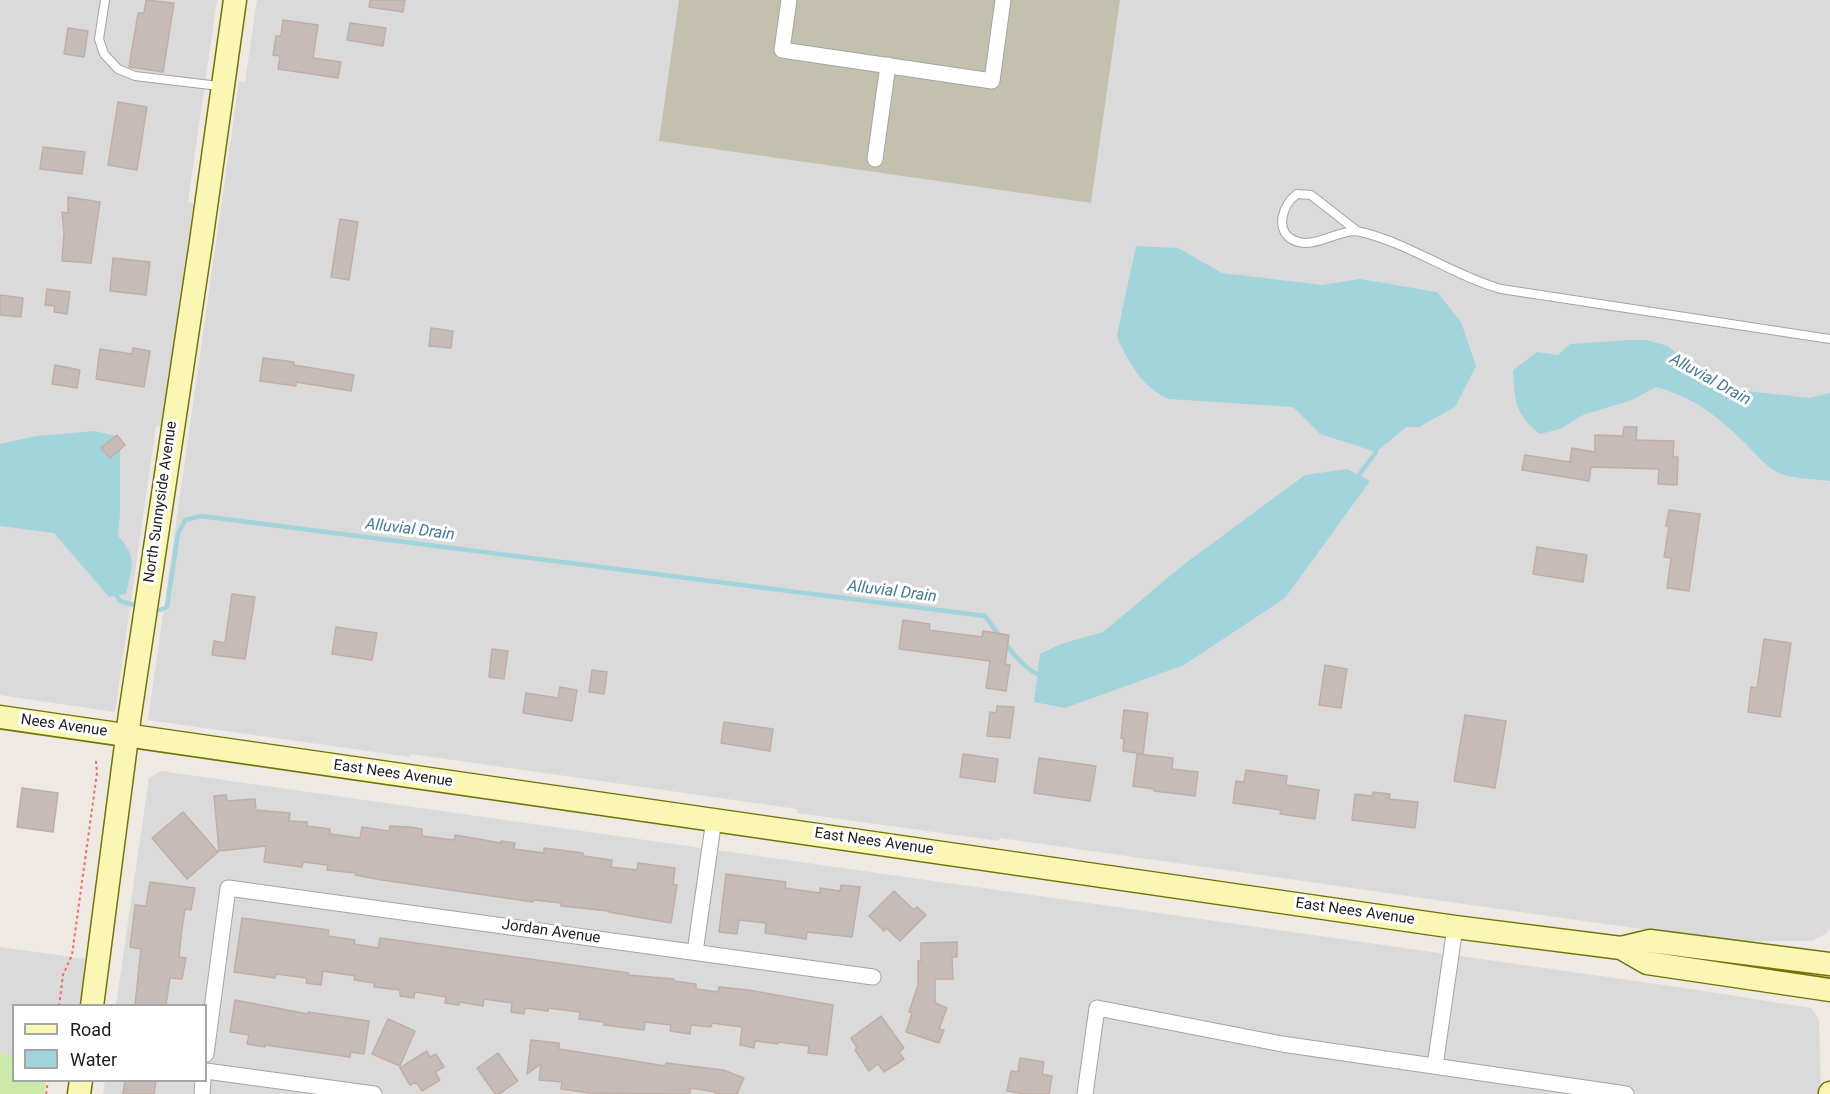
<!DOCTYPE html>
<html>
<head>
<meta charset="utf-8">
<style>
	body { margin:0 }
	#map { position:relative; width:1830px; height:1094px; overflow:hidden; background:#eee9e2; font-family:Roboto,sans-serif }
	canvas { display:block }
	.legend { position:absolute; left:12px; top:1004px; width:195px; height:78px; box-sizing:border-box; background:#fff; border:2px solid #a5a5a5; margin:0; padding:8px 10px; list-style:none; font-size:18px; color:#1d1d1d }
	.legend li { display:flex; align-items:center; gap:12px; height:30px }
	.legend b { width:30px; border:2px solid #a5a5a5 }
</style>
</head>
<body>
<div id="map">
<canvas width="1830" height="1094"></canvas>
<ul class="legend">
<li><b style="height:8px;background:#faf7b5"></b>Road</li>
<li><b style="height:16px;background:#a2d4dc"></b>Water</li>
</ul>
</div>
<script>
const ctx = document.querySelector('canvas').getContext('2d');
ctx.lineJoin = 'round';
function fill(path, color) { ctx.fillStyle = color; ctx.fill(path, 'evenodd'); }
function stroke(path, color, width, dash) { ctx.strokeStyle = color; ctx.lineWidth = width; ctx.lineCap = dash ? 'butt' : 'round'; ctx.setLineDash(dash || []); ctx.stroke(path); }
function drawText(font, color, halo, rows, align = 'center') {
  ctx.font = font + ' Roboto,sans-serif'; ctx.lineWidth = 6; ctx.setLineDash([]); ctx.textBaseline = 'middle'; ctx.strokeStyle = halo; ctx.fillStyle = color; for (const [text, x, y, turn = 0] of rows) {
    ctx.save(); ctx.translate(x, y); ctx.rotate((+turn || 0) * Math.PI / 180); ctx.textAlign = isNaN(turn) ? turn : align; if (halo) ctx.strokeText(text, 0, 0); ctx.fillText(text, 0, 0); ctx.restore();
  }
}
fill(new Path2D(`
	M0 0H217L188 202 194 204 179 312 163 427 156 426 115 712 0 695Z
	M257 0H679L1091 202 1120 0H1830V928L1827 933 1812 941H1725L1000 838 999 841 797 813V809L411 754 410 757 148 720 239 81 245 82Z
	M161 771 1685 988 1811 1008 1819 1019 1821 1094H103L105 1081 206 1080V1006L116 1005 149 778Z
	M0 947 86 959 80 1005 14 1006 13 1055 0 1053Z`), '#dbdada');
fill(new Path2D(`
	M679 0H1120L1091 203 659 141Z`), '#c3c1ae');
fill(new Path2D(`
	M0 1053 13 1055 14 1080 46 1081 44 1094H0Z`), '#cde9a7');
fill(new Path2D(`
	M1136 246 1178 248 1222 273 1322 285 1360 279 1437 292 1461 322 1476 366 1455 407 1419 427H1406L1376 452 1320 434 1293 407 1169 399C1143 388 1130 364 1118 340L1117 335Z
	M1630 340H1646L1668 346 1701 374 1728 389 1810 398 1830 393V481C1815 479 1798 479 1784 475 1768 470 1756 454 1745 443 1716 415 1695 398 1656 387L1632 400 1583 415 1560 429 1540 434C1514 413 1515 402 1513 370L1537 352 1558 355 1570 344Z
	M95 431 120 437V513L118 536C138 557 132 568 126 594L109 597 54 533 0 526V444L37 436Z
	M1347 469 1370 481 1285 598 1184 665 1065 708 1034 702 1040 654 1061 644 1103 632 1183 565 1305 475Z`), '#a2d4dc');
stroke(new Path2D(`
	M1356 479 1376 452 1374 446
	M115 593 120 601 134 605
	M160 610 167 607 178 534 185 520 201 516 985 616C997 632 1023 673 1043 676`), '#a2d4dc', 4.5);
const building = new Path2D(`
	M146 0 174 3 163 72 129 67 138 13H144Z
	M370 0H405L403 12 369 7Z
	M283 20 318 25 313 58 341 62 338 78 278 69 280 56 273 55 276 36H281Z
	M350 23 386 28 383 46 347 40Z
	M68 28 88 31 84 57 64 54Z
	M118 102 147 107 137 170 108 165Z
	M43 147 85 152 82 174 40 169Z
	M68 197 100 202 91 263 62 261 64 233 62 212 68 213Z
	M340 219 358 222 349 280 331 277Z
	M113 258 150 262 146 295 110 291Z
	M47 289 70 292 67 314 54 312 55 306 45 305Z
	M0 295 23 298 21 317 0 315Z
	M431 328 453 331 451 348 429 346Z
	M133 348 150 351 144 387 96 379 100 349 132 354Z
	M263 358 294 362V365L354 375 351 391 296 382V386L260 381Z
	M55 365 80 370 77 388 52 384Z
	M1624 427H1637L1636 440 1674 441 1673 457H1678L1677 485 1658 484 1659 469 1591 467 1589 481 1522 470 1525 455 1570 462 1572 448 1595 452V435L1623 436Z
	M117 435 125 445 110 458 101 448Z
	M1669 510 1700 514 1689 591 1667 588 1671 558 1664 557 1669 526H1666Z
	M1537 547 1587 555 1583 582 1533 574Z
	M232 594 255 597 245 659 212 655 214 641 225 643Z
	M903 620 930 624 929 630 982 637 983 631 1009 635 1005 664 1010 665 1006 691 986 688 990 661 899 649Z
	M336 627 377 633 372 660 332 654Z
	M1764 639 1791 643 1780 717 1748 712 1751 687 1757 688Z
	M492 649 508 651 504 679 489 677Z
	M1325 665 1347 669 1341 708 1319 705Z
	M592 670 607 672 604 694 589 692Z
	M560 687 577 690 572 721 523 713 526 693 558 698Z
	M997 706 1014 707 1010 738 987 736 990 712 996 713Z
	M1124 710 1148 713 1143 754 1123 751 1124 739 1121 738Z
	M1465 715 1506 721 1495 788 1454 781Z
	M724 722 773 729 770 751 721 743Z
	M963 754 998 759 995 782 960 777Z
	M1137 754 1173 758 1172 769 1198 772 1195 796 1154 791V789L1133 786Z
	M1039 758 1096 766 1090 801 1034 793Z
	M1246 770 1287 776 1286 785 1319 790 1315 819 1280 814 1281 810 1233 803 1236 781 1244 782Z
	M22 788 58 793 53 832 17 827Z
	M1373 792 1390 794 1389 799 1418 802 1415 828 1352 820 1355 794 1372 796Z
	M226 795 227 801 255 799 256 810 290 813 289 821 307 822V826L330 829V834L360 838 362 827 389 831 390 826 409 827 422 829V836L454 840 455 835 501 843V841L515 843 514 849 544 853V848L583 853V856L612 860 611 867 637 870 638 863 675 868 673 884 677 885 671 923 609 912V911L561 906V903L534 900 533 902 382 880 355 875 356 873 327 870 328 865 303 862 302 867 264 862 266 846 219 851 214 796Z
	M183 812 218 852 187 879 152 838Z
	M726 874 786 882 785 888 820 893V888L840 891 841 885 860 887 852 937 807 932 806 939 765 933 766 923 739 920 737 934 719 932Z
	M150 882 195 888 191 910 185 909 181 936 179 957 186 958 182 979 170 978 166 1005H135L141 949 130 947 133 923 135 905 146 906Z
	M894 891 914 910 917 907 926 915 900 941 886 928 884 931 869 916Z
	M242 918 329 930 328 936 355 940 354 944 378 948 380 938 395 940 629 973 628 975 674 979V981L696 984V989L718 992 719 987 748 990 833 1005 827 1055 808 1053 809 1046 778 1042V1044L755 1041 754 1048 740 1045 742 1027 712 1023 711 1027 691 1025 690 1034 670 1031 671 1025 645 1022 644 1030 604 1025V1022L579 1019 580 1012 548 1008V1011L525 1008 524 1014 511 1012 512 1003 484 999 483 1006 459 1002V1005L445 1003 446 997 415 992 414 998 400 996V990L374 987V983L354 980 355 976 323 971 321 985 306 983 307 978 276 974 275 978 234 972Z
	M957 942V957H952L953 979H935V1003L947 1008 939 1029 944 1030 939 1043 906 1032 912 1013 909 1012 918 985V961H921V943Z
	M235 1000 308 1014V1012L369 1021 364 1054 351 1052 350 1057 265 1045V1047L247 1044 249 1035 230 1032Z
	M881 1016 904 1048 899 1052 904 1059 884 1072 878 1064 869 1071 855 1050 857 1048 851 1038Z
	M388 1019 415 1031 400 1066 372 1054Z
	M531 1040 559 1043V1049L629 1060 665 1066 666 1063 723 1070 744 1078 737 1094H715L716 1092 690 1088V1094L590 1093 561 1089 562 1082 539 1080 541 1064 527 1074Z
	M427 1051 430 1057 436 1054 444 1067 435 1072 440 1080 422 1091 416 1082 410 1085 400 1068Z
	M498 1053 518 1081 499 1094H495L477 1068Z
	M1020 1058 1044 1062 1042 1074 1052 1076 1049 1094H1026L1007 1091 1011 1071 1018 1072Z
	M125 1080H156L154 1094H123Z`);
fill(building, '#c6bbb6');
stroke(building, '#c0aea5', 1.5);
const lane = new Path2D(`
	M105 0 99 39 104 54 118 69 135 76 219 86
	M1357 231 1311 195 1297 194C1283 204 1274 230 1293 240 1315 251 1339 227 1361 232 1411 244 1452 275 1501 289L1830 339`);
const street = new Path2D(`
	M789 0 782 50 992 81 1003 0
	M875 159 888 65
	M695 952 714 819
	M206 1054 228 888 873 977
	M1435 1066 1455 927
	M206 1071 374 1094
	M202 1094 203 1080
	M1085 1094 1097 1008 1282 1044 1626 1094`);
const secondary = new Path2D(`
	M0 717 1455 927 1621 948 1650 941 1830 964
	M1621 948 1647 963 1830 990
	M92 1006 130 714 201 242 235 0
	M79 1094 81 1080
	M1830 1094V1093`);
stroke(lane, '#a4a4a4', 10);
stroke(street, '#a4a4a4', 17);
stroke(secondary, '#717304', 25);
stroke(new Path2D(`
	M59 1006 63 975 72 955 97 773 96 761
	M46 1094 48 1080`), '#fa6a67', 2, [3, 3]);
stroke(lane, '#fff', 8);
stroke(street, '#fff', 15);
stroke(secondary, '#faf7b5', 22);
drawText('15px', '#1d1d1d', '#fff', [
	["North Sunnyside Avenue",161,502,-82],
	["Nees Avenue",64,726,8],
	["East Nees Avenue",393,774,8],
	["East Nees Avenue",874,842,8],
	["East Nees Avenue",1355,912,8],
	["Jordan Avenue",551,932,8]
]);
drawText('italic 16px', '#43789c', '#fff', [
	["Alluvial Drain",1710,380,29],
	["Alluvial Drain",410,530,7],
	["Alluvial Drain",892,592,7]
]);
</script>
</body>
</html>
